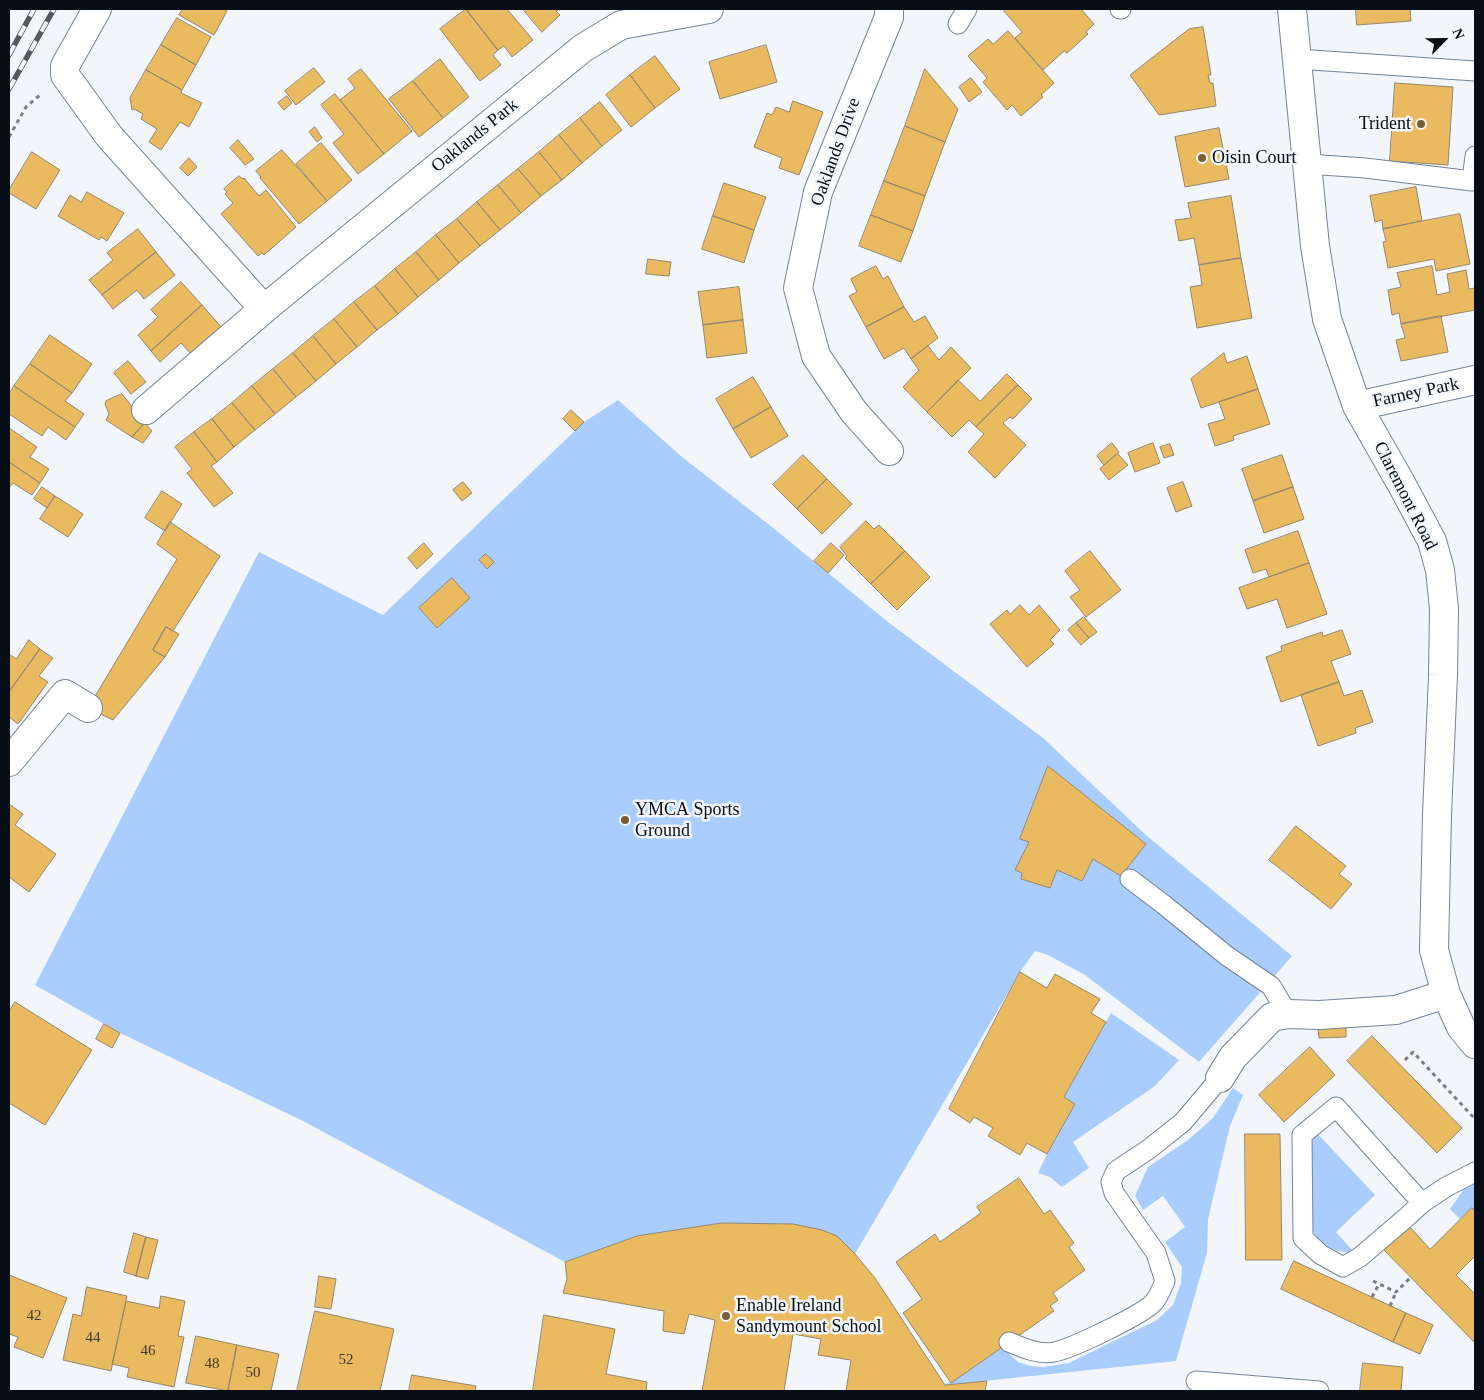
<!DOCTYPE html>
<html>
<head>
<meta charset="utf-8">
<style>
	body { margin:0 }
	#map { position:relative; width:1484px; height:1400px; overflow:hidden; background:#f2f6fa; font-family:Georgia,serif }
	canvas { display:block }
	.frame { position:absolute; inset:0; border:10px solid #080e16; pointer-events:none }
	.north { position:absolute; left:1419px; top:15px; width:50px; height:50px; -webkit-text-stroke:4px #f2f6fa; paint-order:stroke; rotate:67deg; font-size:14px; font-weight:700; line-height:20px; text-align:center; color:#080e16 }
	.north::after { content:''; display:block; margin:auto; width:18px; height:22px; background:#080e16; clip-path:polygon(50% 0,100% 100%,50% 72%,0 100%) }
</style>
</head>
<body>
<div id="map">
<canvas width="1484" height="1400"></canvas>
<div class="frame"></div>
<div class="north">N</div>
</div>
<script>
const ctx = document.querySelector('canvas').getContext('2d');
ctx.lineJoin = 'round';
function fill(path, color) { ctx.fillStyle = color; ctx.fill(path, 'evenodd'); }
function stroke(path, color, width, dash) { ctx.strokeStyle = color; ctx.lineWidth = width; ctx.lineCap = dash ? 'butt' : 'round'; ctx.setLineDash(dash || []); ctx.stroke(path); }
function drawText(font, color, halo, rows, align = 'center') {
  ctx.font = font + ' Georgia,serif'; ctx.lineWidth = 5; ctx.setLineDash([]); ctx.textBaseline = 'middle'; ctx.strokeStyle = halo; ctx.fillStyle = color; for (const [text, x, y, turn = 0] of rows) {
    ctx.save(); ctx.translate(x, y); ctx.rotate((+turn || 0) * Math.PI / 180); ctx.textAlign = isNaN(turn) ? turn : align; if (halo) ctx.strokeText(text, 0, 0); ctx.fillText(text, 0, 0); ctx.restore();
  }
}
fill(new Path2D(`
	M618 400 682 457 772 527 888 622 1043 738 1147 836 1292 956 1199 1062 1085 975 1048 955 1035 951 1020 972 855 1254 844 1244 637 1236 565 1262 305 1122 120 1033 35 985 259 552 383 615 584 422Z
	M1111 1013 1179 1060 1155 1086 1073 1142 1089 1168 1062 1187 1050 1177 1038 1173 1047 1154 1074 1104 1064 1097Z
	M1233 1088 1243 1095 1230 1126 1208 1219 1207 1253 1176 1361 945 1385 1003 1346 1009 1354 1018 1362 1030 1366 1043 1367 1069 1363 1157 1320 1173 1305 1181 1283 1182 1267 1165 1242 1185 1227 1163 1196 1143 1210 1135 1196 1148 1167 1188 1140 1213 1118Z
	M1316 1132 1375 1195 1336 1232 1354 1252C1338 1255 1319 1244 1312 1229V1142Z
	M1475 1184V1211L1472 1208 1460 1219 1450 1209 1464 1189Z`), '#a8cdfe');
const building = new Path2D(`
	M183 9H223L227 11 214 35 179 15Z
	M466 9H507L533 40 512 57 504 46 498 50Z
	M466 9 498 50 493 55 501 65 480 81 440 29Z
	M523 9H559L556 11 560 15 542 32Z
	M1006 9H1081L1094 24 1086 32 1088 34 1067 53 1064 51 1043 70 1015 38 1022 32 1004 11Z
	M1356 9H1410L1411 21 1357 25Z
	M177 18 211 37 196 65 161 45Z
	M1203 27 1211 75H1208L1210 83H1213L1216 106 1159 115 1130 75 1189 29Z
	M1008 31 1054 83 1041 95 1043 97 1021 116 1012 105 1007 110 983 82 987 78 968 56 988 39 993 44Z
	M161 45 196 65 182 90 146 70Z
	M766 45 777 82 720 99 709 62Z
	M655 56 680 89 655 108 630 75Z
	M440 59 469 97 443 118 413 81Z
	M314 68 325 82 296 105 285 91Z
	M361 69 412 131 384 154 340 100 355 88 348 79Z
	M925 69 958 109 945 142 905 126Z
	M146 70 182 90 181 93 202 103 189 127 180 122 161 150 149 142 157 129 141 119 143 114 134 109 132 110 130 98Z
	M630 75 655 108 631 127 606 95Z
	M971 78 982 92 969 102 959 87Z
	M413 81 443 118 419 137 389 99Z
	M1395 83 1453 87 1448 165 1390 161Z
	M335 94 384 154 358 174 333 143 344 134 321 105Z
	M287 96 292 103 284 110 278 103Z
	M793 101 823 112 799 175 779 168 782 158 754 147 767 113 772 115 776 107 789 112Z
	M600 102 622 130 602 146 580 118Z
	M580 118 602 146 582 163 559 135Z
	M905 126 945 142 925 196 884 181Z
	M315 127 322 138 317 142 309 132Z
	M1219 128 1229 179 1185 187 1175 137Z
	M559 135 582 163 562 180 539 152Z
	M238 140 254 159 245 165 230 148Z
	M321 143 352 180 327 201 296 164Z
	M282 150 327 201 299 224 260 178 261 177 256 171Z
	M32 152 60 170 36 209 9 193V190Z
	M539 152 562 180 541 196 518 169Z
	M189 158 197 167 188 176 180 168Z
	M518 169 541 196 521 213 498 185Z
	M239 176 243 179 244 178 259 196 266 190 296 227 264 255 262 253 258 256 221 214 233 203 225 194 227 192 224 189Z
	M884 181 925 196 913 231 871 215Z
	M724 183 766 197 754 230 713 216Z
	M498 185 521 213 500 230 477 202Z
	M1416 187 1422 221 1383 229 1382 220 1375 222 1370 196Z
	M87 192 124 213 107 241 101 237 99 240 58 216 70 195 81 202Z
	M1231 196 1241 258 1199 265 1194 238 1179 241 1175 220 1191 218 1188 203Z
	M477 202 500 230 480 246 457 219Z
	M1460 214 1470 264 1436 271 1434 259 1388 268 1383 242 1386 241 1383 229Z
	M871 215 913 231 901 262 859 246Z
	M713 216 754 230 744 263 702 249Z
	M457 219 480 246 459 263 436 235Z
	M138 229 156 252 102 295 89 280 113 260 107 253Z
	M436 235 459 263 439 280 416 252Z
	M156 252 175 275 144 299 137 290 113 309 102 295Z
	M416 252 439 280 418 297 395 269Z
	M1241 258 1252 318 1197 328 1190 287 1202 285 1199 265Z
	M648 259 671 262 669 276 646 274Z
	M876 266 883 279 888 276 904 307 866 327 849 296 857 292 851 279Z
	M1432 266 1437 295 1450 292 1447 274 1466 270 1469 289 1475 288V310L1401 324 1399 313 1392 315 1388 290 1401 287 1397 273Z
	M395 269 418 297 398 314 375 286Z
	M181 282 202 305 151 351 138 335 158 317 151 310Z
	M375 286 398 314 377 330 354 302Z
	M739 287 743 320 703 325 698 292Z
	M354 302 377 330 357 347 334 319Z
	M202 305 222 328 192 355 181 343 160 362 151 351Z
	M904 307 914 322 925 316 938 338 911 359 904 348 884 359 866 327Z
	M1441 316 1448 352 1401 361 1396 340 1405 338 1401 324Z
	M334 319 357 347 336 364 313 336Z
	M743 320 747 353 707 358 703 325Z
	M50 335 92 364 72 393 30 364Z
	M313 336 336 364 316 381 293 353Z
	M928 346 939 360 951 347 971 368 927 412 903 387 919 370 911 359Z
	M293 353 316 381 296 397 273 369Z
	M1224 353 1227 363 1247 356 1258 389 1201 408 1191 379Z
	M128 361 146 382 131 394 114 373Z
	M30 364 72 393 65 401 84 414 75 427 14 386Z
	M273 369 296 397 275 414 252 386Z
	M1007 374 1018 385 976 427 969 420 952 437 927 412 958 380 980 401Z
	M753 377 771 407 733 429 716 399Z
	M1018 385 1032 399 1013 419 1010 417 1003 423 1026 445 995 478 968 452 984 434 976 427Z
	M14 386 75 427 66 440 48 427 42 436 9 414V394Z
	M252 386 275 414 255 430 232 403Z
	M1258 389 1270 424 1233 436 1234 440 1215 446 1208 424 1225 419 1219 402Z
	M122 394 145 423 132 437 106 420 109 414 105 404 106 401Z
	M232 403 255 430 234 447 212 419Z
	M771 407 788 436 751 458 733 429Z
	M571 410 584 422 575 431 563 419Z
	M212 419 234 447 217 462 194 432Z
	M145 423 152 431 143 443 132 437Z
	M9 428 37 447 30 457 49 469 40 483 9 462Z
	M194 432 217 462 211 466 233 493 214 507 187 473 192 469 175 447Z
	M1112 443 1119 452 1104 465 1097 456Z
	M1153 443 1160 463 1135 472 1128 453Z
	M1170 444 1174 455 1164 458 1160 447Z
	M1118 454 1128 465 1109 480 1100 469Z
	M803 455 827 479 797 509 773 485Z
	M1282 455 1293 487 1253 501 1242 469Z
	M9 462 40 483 32 495 13 483 9 488Z
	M827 479 852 504 822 534 797 509Z
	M463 482 472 493 462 501 453 490Z
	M1183 482 1192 506 1176 512 1167 488Z
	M42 487 55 496 47 508 34 499Z
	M1293 487 1304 519 1264 533 1253 501Z
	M162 491 182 504 165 531 145 518Z
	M55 496 83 514 68 537 40 519Z
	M866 521 874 529 879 525 905 551 871 584 845 558 847 556 840 547Z
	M170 522 220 556 173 631 166 627 153 650 165 657 113 720 88 708 177 559 157 544Z
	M1298 531 1309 563 1269 577 1266 569 1253 573 1245 550Z
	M424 543 433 554 417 569 408 558Z
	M831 543 844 555 828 573 814 561Z
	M905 551 930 577 897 610 871 584Z
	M1090 551 1121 590 1086 617 1070 597 1080 590 1065 571Z
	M486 554 494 562 487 569 479 560Z
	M1309 563 1327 614 1287 628 1277 599 1247 609 1239 588Z
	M452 578 470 598 437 628 419 608Z
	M1020 605 1029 615 1039 605 1060 630 1050 640 1054 644 1027 667 990 624 1007 610 1010 614Z
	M1084 617 1097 632 1089 638 1076 623Z
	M1076 623 1089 638 1081 645 1068 630Z
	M166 627 179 634 165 657 153 650Z
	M1342 630 1351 654 1331 661 1339 682 1281 702 1266 657 1282 651 1281 646 1322 632 1323 636Z
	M29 640 40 649 9 692V654L16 659Z
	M40 649 53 658 39 676 48 682 18 724 9 717V692Z
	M1339 682 1344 696 1362 690 1373 722 1355 728 1356 733 1318 746 1301 695Z
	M1048 766 1146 844 1121 876 1093 859 1082 881 1057 870 1050 888 1021 879 1022 873 1015 870 1029 842 1020 839Z
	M9 804 23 814 15 825 56 854 29 892 9 877Z
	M1296 826 1346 866 1339 874 1352 884 1331 909 1269 860Z
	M1020 972 1047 988 1055 974 1100 999 1091 1013 1106 1022 1064 1097 1075 1104 1047 1154 1027 1143 1020 1155 988 1136 993 1128 974 1117 970 1123 949 1109Z
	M15 1002 92 1050 45 1125 9 1103V1012Z
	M104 1024 120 1033 112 1048 96 1039Z
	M1346 1027V1037L1319 1038 1318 1028Z
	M1372 1036 1462 1128 1437 1153 1347 1061Z
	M1310 1047 1335 1075 1284 1122 1259 1095Z
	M1245 1134H1280L1282 1260H1246Z
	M1019 1178 1044 1214 1050 1210 1074 1243 1069 1247 1085 1270 1053 1293 1058 1300 1050 1306 1054 1311 951 1383 903 1313 922 1299 896 1262 935 1234 940 1242 981 1213 977 1207Z
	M1472 1208 1475 1211V1256L1456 1275 1475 1294V1343L1383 1249 1408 1225 1430 1249Z
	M722 1223 793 1224 822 1230 837 1236 855 1254 875 1278 945 1385 987 1381 985 1391H846L851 1360 818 1355 821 1339 793 1334 784 1391H702L715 1320 689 1314 684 1334 663 1331 664 1311 563 1293 567 1279 565 1262 637 1236Z
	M134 1233 146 1237 136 1276 124 1272Z
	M146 1237 158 1240 148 1279 136 1276Z
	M1294 1261 1406 1313 1393 1342 1281 1289Z
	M9 1275 67 1298 43 1358 14 1347 18 1337 9 1334Z
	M319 1276 336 1279 331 1309 315 1307Z
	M87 1287 127 1296 111 1371 63 1360 73 1314 81 1316Z
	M161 1296 185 1301 178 1336 184 1337 174 1387 127 1377 129 1368 112 1364 126 1301 159 1308Z
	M315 1311 394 1329 380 1391H297Z
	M1406 1313 1433 1325 1420 1354 1393 1342Z
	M544 1315 615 1329 606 1374 647 1382 646 1391H533Z
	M196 1336 237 1345 228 1391 186 1383Z
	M237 1345 279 1354 271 1391H228Z
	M1363 1363 1403 1367 1401 1391H1360Z
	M412 1375 476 1386 475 1391H409Z`);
fill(building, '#e9ba5f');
stroke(building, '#93866f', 1);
const lane = new Path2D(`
	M1120 9H1121
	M958 24 967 9
	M1297 59 1475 71
	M1308 164 1365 168 1472 181 1475 156
	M1130 879 1163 904 1227 956 1271 986 1288 1014
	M1422 1203 1336 1107 1302 1135 1303 1238 1320 1254 1343 1267 1360 1257 1408 1216 1422 1203 1446 1187 1475 1172
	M1009 1342C1023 1348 1039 1355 1054 1352 1071 1349 1144 1314 1154 1302 1159 1296 1162 1288 1165 1281L1156 1253 1114 1193 1111 1182 1116 1171 1149 1149 1183 1122 1220 1078
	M1196 1381 1319 1391`);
const street = new Path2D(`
	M97 9 65 66V75L109 136 264 309
	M889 9V17L818 192 798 288 816 356 854 412 889 451
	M1292 9 1315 246 1327 319 1357 406 1402 485 1432 541 1440 570 1444 609 1443 675 1437 815 1434 950 1446 994 1461 1027 1475 1044
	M1357 406 1475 380
	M146 410 264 309 583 48 621 25 709 9
	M9 762 65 694 88 708
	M1220 1078 1233 1057 1272 1017 1288 1014 1319 1015 1396 1010 1446 994`);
stroke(lane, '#748499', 21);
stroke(street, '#748499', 30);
stroke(new Path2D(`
	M9 137 26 107 41 94
	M1405 1060 1413 1052 1475 1119
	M1373 1281 1396 1292 1411 1277
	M1372 1297 1379 1284
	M1390 1306 1396 1292`), '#797e84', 3, [4, 4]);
stroke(lane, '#fff', 19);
stroke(street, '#fff', 28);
const rail = new Path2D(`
	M9 55 34 9
	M9 89 54 9`);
stroke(rail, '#545960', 5.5);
stroke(rail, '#f2f6fa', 4, [11]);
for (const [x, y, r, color] of [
	[1421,124,5,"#785f30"],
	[1202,158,5,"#785f30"],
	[625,820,5,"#785f30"],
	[726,1316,5,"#785f30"]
]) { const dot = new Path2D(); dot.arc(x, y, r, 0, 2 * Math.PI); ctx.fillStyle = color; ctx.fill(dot); stroke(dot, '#f2f6fa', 2); }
drawText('15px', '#403928', null, [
	["42",34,1316],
	["44",93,1338],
	["46",148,1351],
	["52",346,1360],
	["48",212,1364],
	["50",253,1373]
]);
drawText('18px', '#080e16', '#f2f6fa', [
	["Trident",1411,124,"right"],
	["Oisin Court",1212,158],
	["YMCA Sports",635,810],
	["Ground",635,831],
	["Enable Ireland",736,1306],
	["Sandymount School",736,1327]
], 'left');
drawText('18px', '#080e16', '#f2f6fa', [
	["Oaklands Park",475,136,-39],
	["Oaklands Drive",836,152,-70],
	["Farney Park",1416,393,-12],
	["Claremont Road",1405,496,63]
]);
</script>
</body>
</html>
